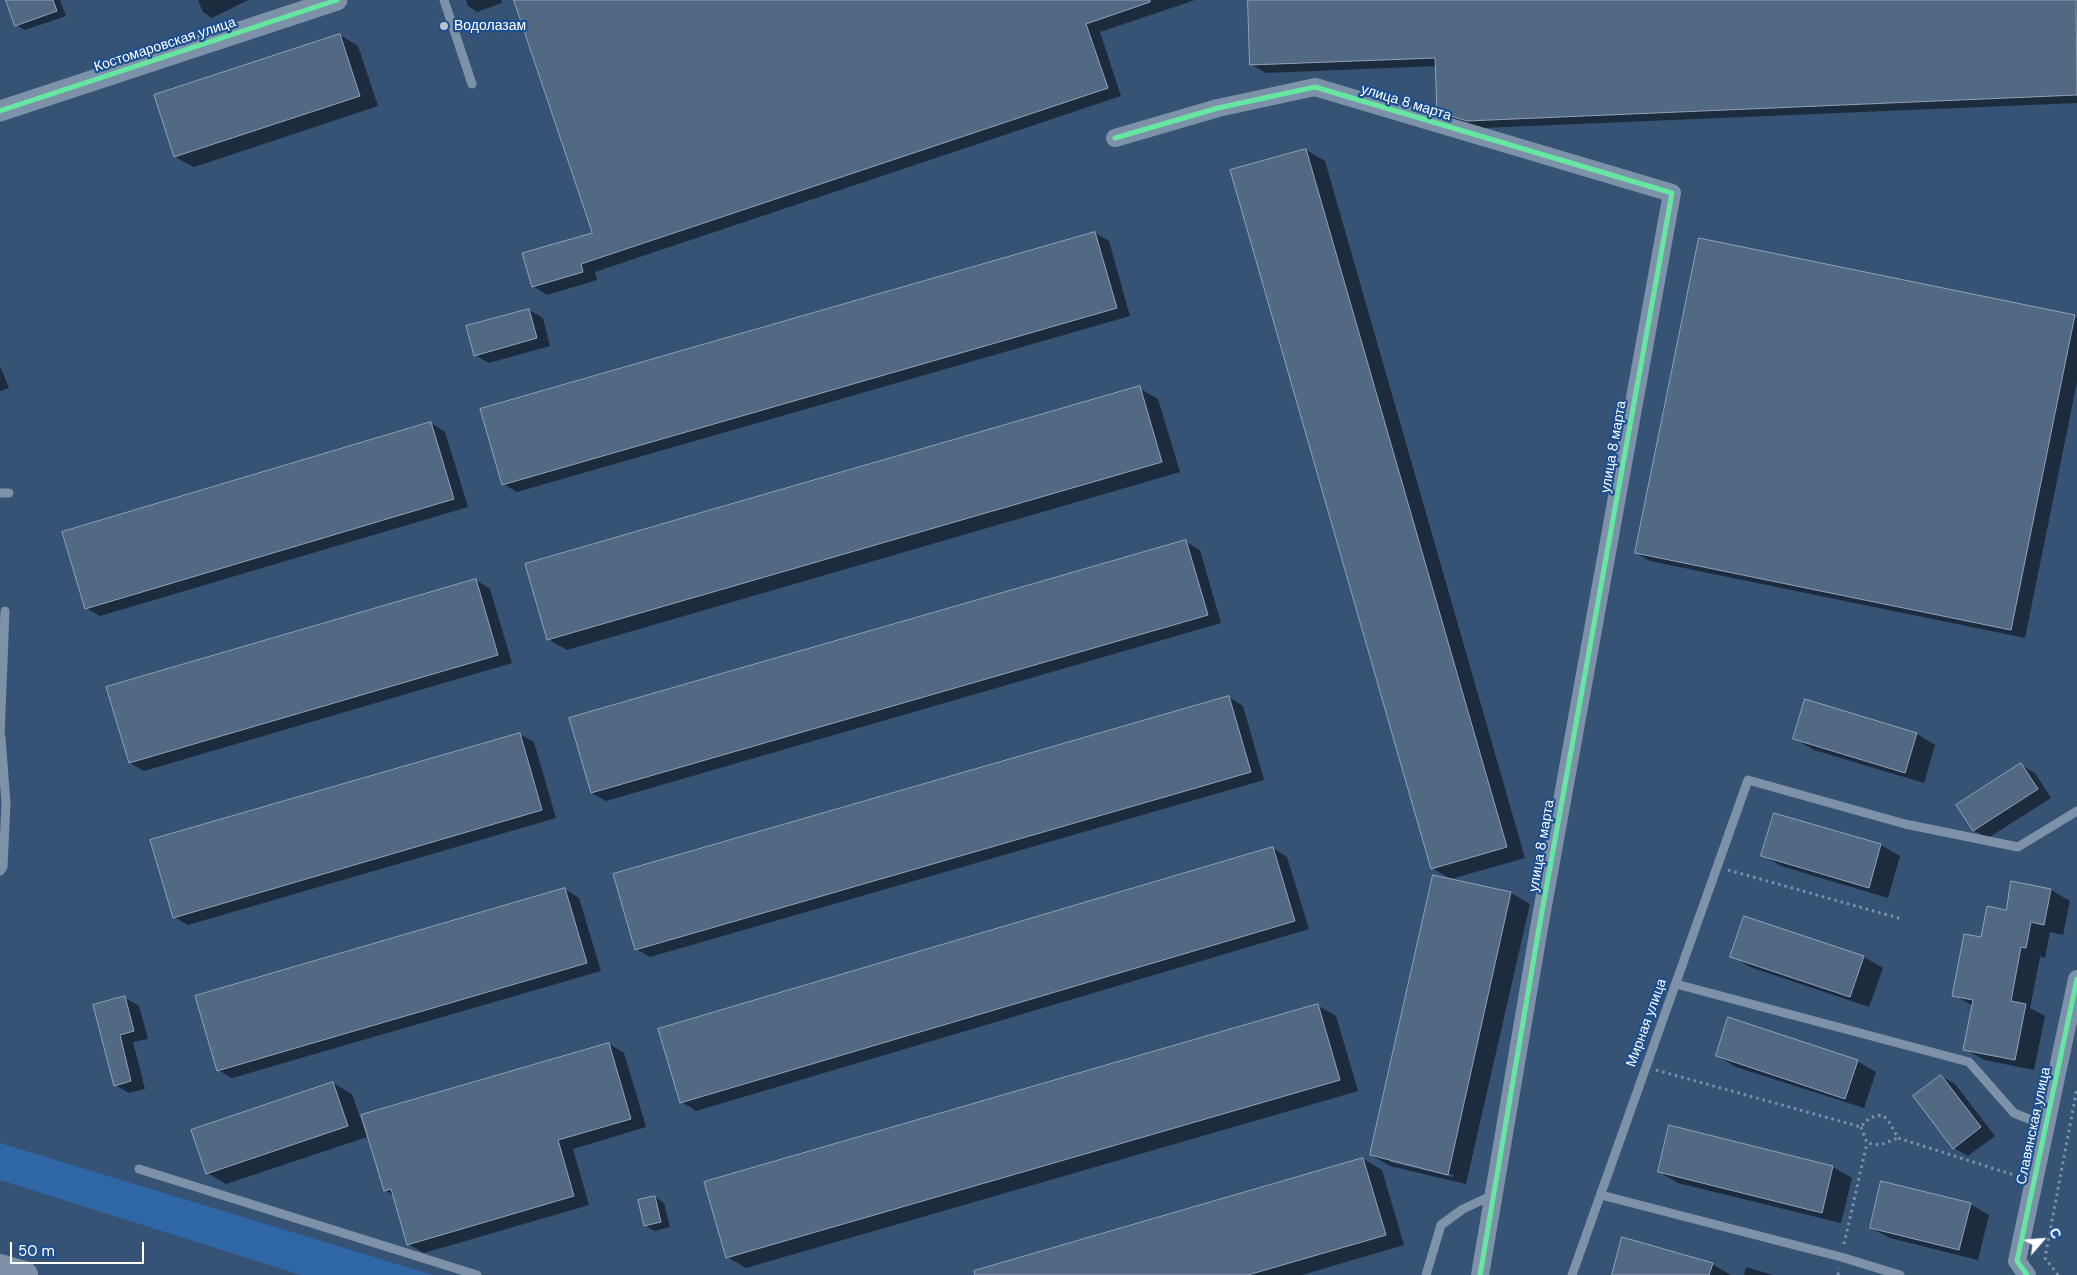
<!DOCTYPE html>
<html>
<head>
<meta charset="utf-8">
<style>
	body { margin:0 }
	#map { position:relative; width:2077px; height:1275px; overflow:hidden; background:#365274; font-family:"DM Sans",sans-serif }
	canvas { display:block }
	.north { position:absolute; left:2017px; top:1215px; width:50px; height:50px; -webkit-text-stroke:4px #1b4f8f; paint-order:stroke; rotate:63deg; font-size:14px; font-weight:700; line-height:20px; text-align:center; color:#fff }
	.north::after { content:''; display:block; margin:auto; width:18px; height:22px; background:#fff; clip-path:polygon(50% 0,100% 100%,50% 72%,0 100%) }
	.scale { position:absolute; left:10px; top:1242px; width:134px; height:22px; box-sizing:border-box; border:2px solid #fff; border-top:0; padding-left:6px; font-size:15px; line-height:18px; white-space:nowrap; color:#fff; -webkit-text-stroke:4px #1b4f8f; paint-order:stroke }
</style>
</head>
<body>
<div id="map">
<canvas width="2077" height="1275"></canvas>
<div class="north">С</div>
<div class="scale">50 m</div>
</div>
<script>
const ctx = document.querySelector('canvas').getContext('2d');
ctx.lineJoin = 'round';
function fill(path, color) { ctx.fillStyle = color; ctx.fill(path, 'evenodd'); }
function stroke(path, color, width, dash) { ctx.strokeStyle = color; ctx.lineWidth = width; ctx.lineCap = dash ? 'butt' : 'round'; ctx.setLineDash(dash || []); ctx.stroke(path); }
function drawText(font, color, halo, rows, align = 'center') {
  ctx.font = font + ' "DM Sans",sans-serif'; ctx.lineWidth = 4.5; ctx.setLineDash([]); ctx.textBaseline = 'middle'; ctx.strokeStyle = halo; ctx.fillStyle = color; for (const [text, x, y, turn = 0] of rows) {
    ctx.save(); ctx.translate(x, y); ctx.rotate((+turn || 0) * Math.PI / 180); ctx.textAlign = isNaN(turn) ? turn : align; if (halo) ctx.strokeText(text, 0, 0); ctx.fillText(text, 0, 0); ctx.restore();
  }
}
fill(new Path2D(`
	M0 1143 433 1275H301L0 1180Z`), '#2f66a5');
fill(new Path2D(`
	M7 0H60L66 16 25 30 16 25Z
	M198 0H248L212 18 203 12Z
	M466 0H501L502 3 477 12 468 6Z
	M515 0H1195L1100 32 1121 96 595 272 597 280 547 295 533 286 593 234Z
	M1249 0H2077V103L1482 128 1453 120 1439 112 1437 66 1266 73 1252 65Z
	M340 35 358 46 378 106 194 167 175 157Z
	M1306 150 1325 161 1525 858 1451 879 1432 868Z
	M1095 233 1109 241 1130 316 517 492 503 484Z
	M529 310 543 318 550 346 489 363 475 355Z
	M2075 316 2077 318V382L2025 638 1650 561 1636 553Z
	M0 366 9 388 0 391Z
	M1139 388 1158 399 1180 472 567 650 548 639Z
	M431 423 445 432 468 507 100 616 86 608Z
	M1186 542 1200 550 1221 623 606 801 592 793Z
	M476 580 490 589 512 663 144 771 130 763Z
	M1229 697 1243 706 1264 780 650 957 636 949Z
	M519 734 534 742 556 818 188 925 174 917Z
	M1917 734 1935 745 1924 783 1814 750 1795 739Z
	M2021 765 2035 773 2051 798 1988 838 1973 830Z
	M1774 814 1881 845 1900 856 1888 898 1781 866 1762 855Z
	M1273 848 1287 857 1309 929 696 1111 682 1102Z
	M1434 876 1511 893 1530 904 1466 1184 1390 1166 1371 1155ZM1390 1159 1454 1175 1453 1177 1390 1162Z
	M565 889 579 898 601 971 232 1078 218 1070Z
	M2051 890 2070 901 2063 935 2050 932 2045 958 2040 957 2030 1008 2045 1016 2034 1070 1984 1060 1965 1049 1973 1006 1954 995 1982 939 2007 912Z
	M1732 956 1864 957 1883 968 1869 1007 1750 967Z
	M125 998 139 1006 148 1039 133 1042 145 1089 129 1093 115 1085 94 1005Z
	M1317 1005 1336 1016 1358 1091 746 1268 727 1257Z
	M609 1044 624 1053 646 1127 573 1149 589 1205 424 1253 408 1244 394 1196 385 1190Z
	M1717 1056 1857 1061 1876 1072 1864 1108 1736 1067Z
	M1941 1076 1955 1084 1995 1136 1968 1156 1954 1148Z
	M333 1083 352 1094 367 1137 226 1184 207 1173Z
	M1363 1159 1382 1170 1404 1245 1302 1275H996Z
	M1833 1167 1852 1178 1841 1223 1678 1183 1659 1172Z
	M655 1197 664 1203 670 1227 654 1231 645 1225Z
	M1970 1204 1989 1215 1978 1260 1890 1238 1871 1228Z
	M1712 1264 1731 1275H1613Z
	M1746 1267 1773 1275H1744Z`), '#0007');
const building = new Path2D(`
	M6 0H53L57 11 15 26Z
	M514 0H1150V2L1086 24 1108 88 581 264 583 272 532 287 522 253 592 233Z
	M1248 0H2076L2077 95 1467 121 1437 112 1435 58 1250 65Z
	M340 34 360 96 174 157 154 95Z
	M1306 149 1507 847 1431 869 1230 170Z
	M1095 232 1117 308 502 485 480 409Z
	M1699 238 2075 315 2011 630 1635 553Z
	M529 309 537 338 474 356 466 326Z
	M1140 386 1162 462 547 640 525 564Z
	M431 422 454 499 85 609 62 532Z
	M1186 540 1208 615 591 793 569 718Z
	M476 579 498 655 129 763 106 687Z
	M1229 696 1251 772 635 950 613 874Z
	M1805 699 1917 733 1905 773 1793 739Z
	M520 733 542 810 173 918 150 840Z
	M2021 763 2038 789 1973 831 1956 805Z
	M1774 813 1881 844 1869 888 1761 856Z
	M1273 847 1295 921 680 1103 658 1029Z
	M1433 875 1511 892 1448 1175 1370 1155Z
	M2011 881 2051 889 2044 925 2031 922 2026 948 2021 947 2011 1001 2026 1004 2015 1060 1963 1050 1973 1000 1952 996 1964 934 1981 937 1987 906 2006 910Z
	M565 888 587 963 217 1071 195 996Z
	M1744 916 1864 956 1850 997 1730 957Z
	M125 996 134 1031 120 1035 131 1081 114 1086 93 1005Z
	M1318 1004 1340 1080 726 1258 704 1182Z
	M1728 1017 1858 1060 1845 1099 1716 1056Z
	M609 1043 631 1119 558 1140 574 1196 407 1245 391 1189 384 1191 361 1115Z
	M1941 1075 1981 1127 1953 1149 1913 1096Z
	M333 1082 348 1126 206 1174 191 1130Z
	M1669 1125 1833 1166 1822 1213 1658 1172Z
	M1363 1158 1386 1235 1248 1275H975L974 1271Z
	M1881 1181 1971 1203 1959 1250 1870 1228Z
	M655 1196 661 1222 644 1226 638 1200Z
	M1622 1237 1713 1263 1709 1275H1612Z`);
fill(building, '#526984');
stroke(building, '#92a2b6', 1);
stroke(new Path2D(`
	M1728 870 1902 919
	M1656 1070 1861 1127C1867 1119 1872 1116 1882 1115L1888 1120 1898 1138 2017 1176
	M1861 1127 1867 1143 1880 1145 1898 1138
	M1844 1244 1867 1143
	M1838 1275 1839 1268
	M2058 1275 2045 1258 2077 1088`), '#7d92a8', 3, [2.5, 4]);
stroke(new Path2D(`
	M444 0 472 84
	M0 493H9
	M0 737 5 611
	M0 871 3 867 6 803 1 737
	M1676 984 1969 1062 2014 1113 2046 1126
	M139 1169 477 1275
	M1601 1195 1841 1257 1900 1275
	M1426 1275 1441 1225 1463 1209 1493 1195
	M1572 1275 1748 780 1905 824 2018 847 2077 811`), '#7d92a8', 9);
stroke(new Path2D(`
	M1115 138 1218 108 1315 87 1672 193 1539 928 1480 1275
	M2027 1275 2017 1261 2077 979`), '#7d92a8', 18);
stroke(new Path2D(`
	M0 111 337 0`), '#7d92a8', 21);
stroke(new Path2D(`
	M0 1268 24 1275`), '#7e90a7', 28);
stroke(new Path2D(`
	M0 111 337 0
	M1115 138 1218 108 1315 87 1672 193 1539 928 1480 1275
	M2027 1275 2017 1261 2077 979`), '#66e7a1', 5);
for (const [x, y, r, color] of [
	[444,26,5,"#b9c2ce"]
]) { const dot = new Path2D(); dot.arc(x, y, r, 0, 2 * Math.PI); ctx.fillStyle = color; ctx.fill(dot); stroke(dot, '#1b4f8f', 2); }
drawText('14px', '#fff', '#1b4f8f', [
	["Водолазам",454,26]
], 'left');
drawText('14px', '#fff', '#1b4f8f', [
	["Костомаровская улица",165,45,-18],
	["улица 8 марта",1406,103,17],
	["улица 8 марта",1614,447,-80],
	["улица 8 марта",1542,846,-80],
	["Мирная улица",1647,1023,-70],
	["Славянская улица",2034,1126,-78]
]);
</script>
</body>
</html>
